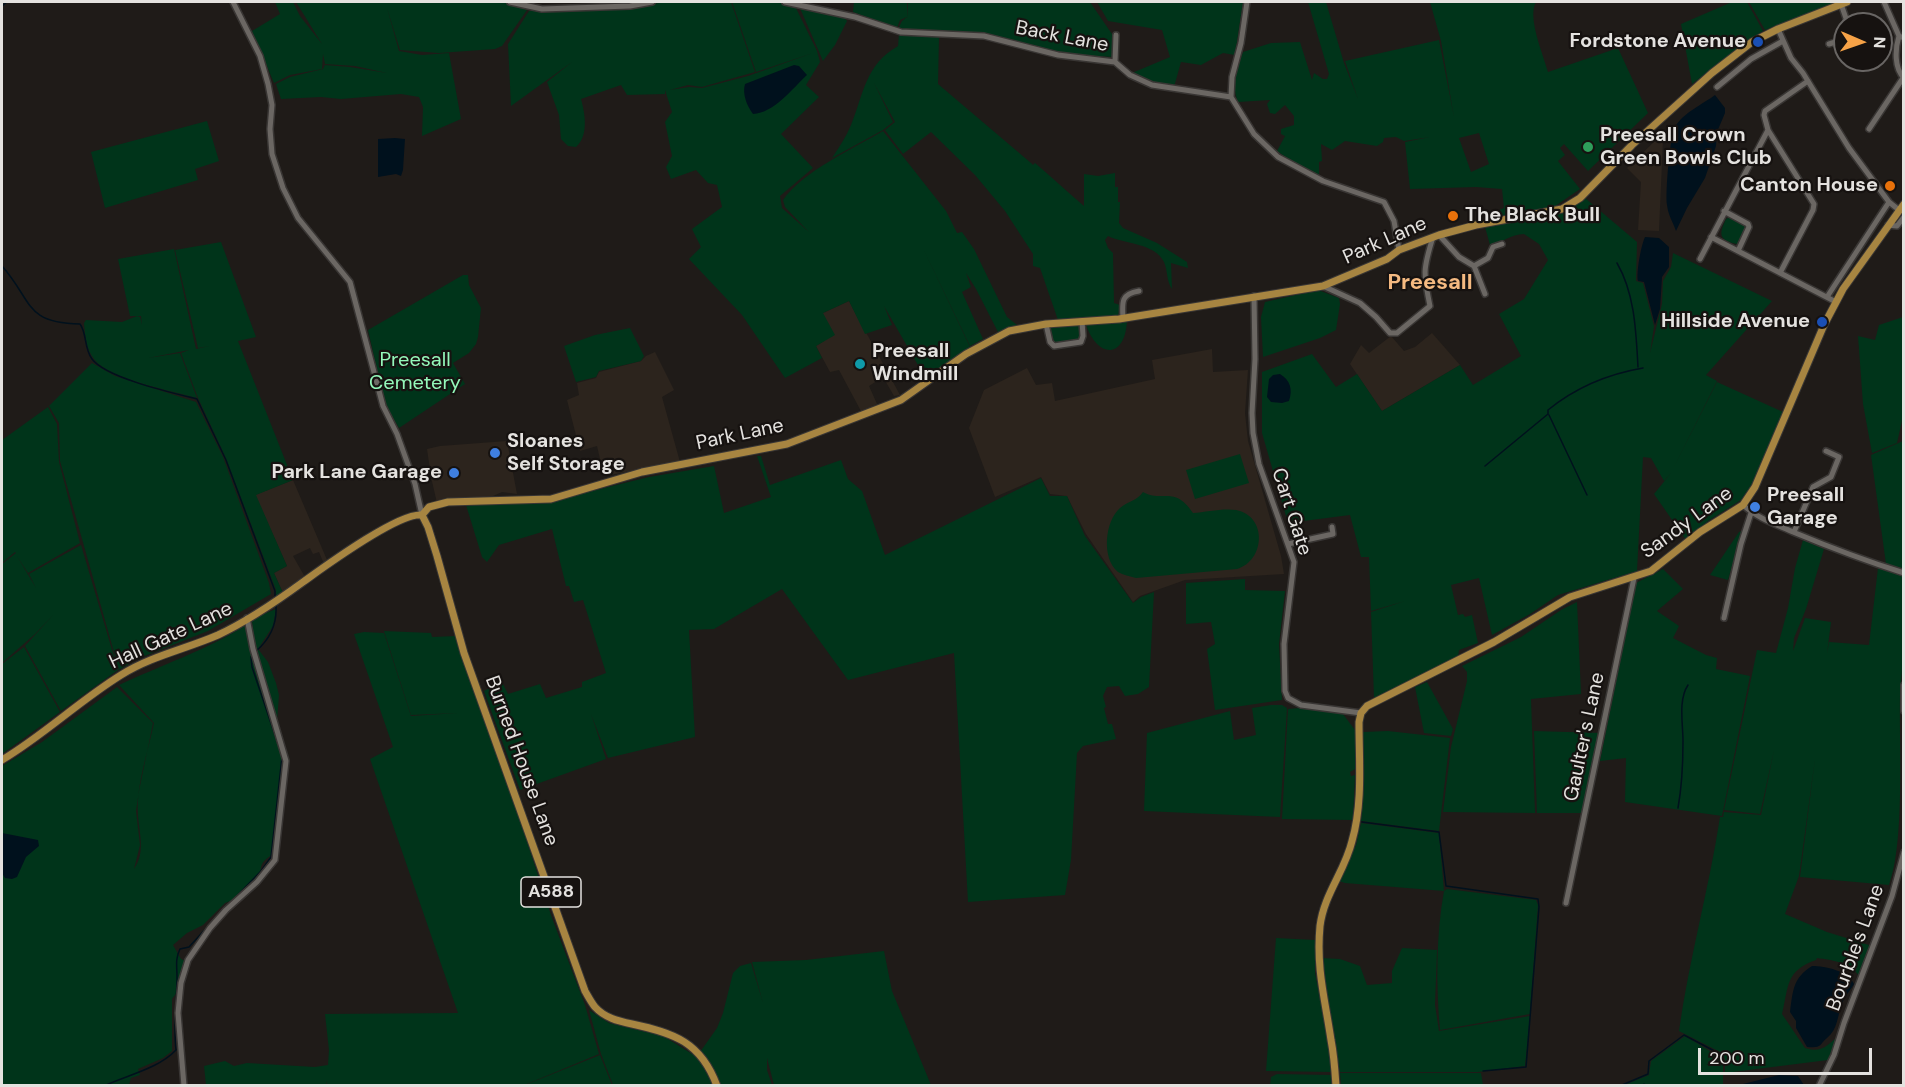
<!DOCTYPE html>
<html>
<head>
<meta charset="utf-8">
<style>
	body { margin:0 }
	#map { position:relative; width:1905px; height:1087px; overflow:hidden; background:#1f1b18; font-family:"DM Sans",sans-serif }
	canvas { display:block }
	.frame { position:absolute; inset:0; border:3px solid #e4e2df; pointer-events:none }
	.north { position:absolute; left:1833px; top:12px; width:60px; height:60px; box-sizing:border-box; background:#161210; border:2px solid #686563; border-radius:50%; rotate:92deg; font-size:16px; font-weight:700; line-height:24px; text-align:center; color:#e4e2df }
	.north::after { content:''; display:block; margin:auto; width:21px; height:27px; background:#f6a247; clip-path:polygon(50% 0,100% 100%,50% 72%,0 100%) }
	.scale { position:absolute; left:1698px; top:1048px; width:174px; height:27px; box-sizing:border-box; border:3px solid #e4e2df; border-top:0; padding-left:8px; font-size:18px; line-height:21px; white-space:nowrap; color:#e4e2df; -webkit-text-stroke:4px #161210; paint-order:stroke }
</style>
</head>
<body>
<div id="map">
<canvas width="1905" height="1087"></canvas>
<div class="frame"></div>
<div class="north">N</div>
<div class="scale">200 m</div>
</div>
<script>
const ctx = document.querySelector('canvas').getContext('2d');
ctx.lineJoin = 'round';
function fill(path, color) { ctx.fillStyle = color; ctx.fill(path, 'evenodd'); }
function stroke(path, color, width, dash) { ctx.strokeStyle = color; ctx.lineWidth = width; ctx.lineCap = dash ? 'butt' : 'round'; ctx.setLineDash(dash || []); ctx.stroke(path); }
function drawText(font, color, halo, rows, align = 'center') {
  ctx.font = font + ' "DM Sans",sans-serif'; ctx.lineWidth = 4.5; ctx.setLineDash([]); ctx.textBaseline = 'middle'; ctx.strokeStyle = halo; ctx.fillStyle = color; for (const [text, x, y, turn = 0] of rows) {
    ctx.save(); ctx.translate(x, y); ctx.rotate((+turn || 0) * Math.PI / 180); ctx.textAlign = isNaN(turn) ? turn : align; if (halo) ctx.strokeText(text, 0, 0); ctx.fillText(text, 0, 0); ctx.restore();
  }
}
fill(new Path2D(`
	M1656 140H1663L1659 231 1638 230 1641 182 1627 168Z
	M849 301 900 395 894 396 883 377 869 386 877 404 862 413 839 370 830 372 816 346 824 341 823 313Z
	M1432 333 1460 365 1382 411 1350 364 1361 345 1369 353 1391 336 1404 351 1415 347Z
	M1212 349 1213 372 1248 370 1245 413 1248 441 1281 556 1284 574 1185 580 1140 596 1133 602 1086 534 1067 496 1050 494 1041 477 995 497 969 428 984 390 1027 368 1036 385 1052 383 1055 401 1155 379 1152 360Z
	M655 352 674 390 662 397 680 462 604 476 597 446 580 451 567 400 579 395 577 383 596 378 599 372 641 361 646 356Z
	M507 441 517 494 502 492 493 496 437 503 431 477 427 449 440 446Z
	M293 480 327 560 324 564 319 552 313 554 310 548 293 556 305 577 283 593 274 573 287 566 255 495Z`), '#2c241d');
fill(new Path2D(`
	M275 2H293L300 16 322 44 296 2H503L527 10 502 46 495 49 439 53 400 50 387 8 399 51 422 55 449 53 461 119 422 136 423 107 419 97 401 94 341 99 321 97 281 99 276 84 290 77 323 69 325 65 350 67 387 73 355 66 325 64 323 54 322 69 290 75 274 83 252 31 280 14Z
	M666 2H731L755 72 702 87 688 85 670 90 689 87 702 88 748 76 813 53 756 72 732 2C749 2 782 0 795 6L817 51 820 62 806 85 819 97 781 134 813 168 780 196 782 208 809 232 785 207 783 200C802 172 854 148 883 131L946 211 957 233 962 232 974 249 1007 317 1017 325 998 332 976 289 966 273 971 287 962 292 983 339 970 346 922 246 970 347 926 379 884 306 892 325 865 334 849 301 823 313 835 335 816 346 822 358 785 378 742 315 689 259 701 247 692 229 722 207 717 185 708 183 696 170 671 179 666 167 672 156 665 122 672 112 665 90V94L627 95 621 85 581 99C585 113 589 136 576 147L568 146 561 139 559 115 547 82 572 62 511 106 508 44 529 11 609 10Z
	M854 2H907L908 18V2H1090L1114 37 1113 57 1066 54 978 33 910 31 898 29 902 21 907 17 900 20 897 28 853 12Z
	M1097 2H1243L1235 55 1223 53 1201 65 1181 62 1174 87 1152 82 1132 73 1170 57 1162 30 1108 21Z
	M1308 2H1326L1344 63 1358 99 1345 61 1439 40 1454 117 1441 41 1430 2H1536C1527 17 1543 54 1548 72L1618 48 1648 113 1588 171 1564 144 1560 148 1565 155 1558 161 1580 189 1548 211 1488 220 1497 211 1504 208 1502 189 1476 187 1410 189 1405 142 1430 137 1404 141 1396 137 1384 138 1383 142 1377 146 1345 141 1332 150 1321 144 1322 161 1319 162V175L1294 163 1277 151 1285 136 1281 134V129L1294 125V116L1285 105 1275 114 1270 113 1267 104 1270 100 1238 102C1231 85 1237 69 1243 52L1271 43 1300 42 1312 80 1314 73 1323 79H1327L1329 74ZM1479 133 1489 164 1471 172 1459 138Z
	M1732 2H1747L1763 31 1752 38 1692 84 1681 24Z
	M1749 2H1837L1765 30Z
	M799 6 844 17 847 21 835 45 823 61Z
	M899 34 939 37 938 84 1031 163 1033 165 1035 163C1052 177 1067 192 1084 206V174L1098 176 1115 173V187H1118V202H1120L1119 223 1123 228 1157 243 1187 262 1188 268 1171 263 1172 289C1166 280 1168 271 1164 262 1155 243 1124 244 1108 236L1105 240 1108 248 1113 253 1114 303 1120 305 1118 316 1058 320 1040 268 1033 266V254L1005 211 975 175 931 132 903 154 885 130 895 122 874 83 893 122 883 130 832 158C839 147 846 137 851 125 864 93 865 65 898 46Z
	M207 121 219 161 195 169 198 180 105 208 91 152Z
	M1585 198 1637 242 1636 281 1643 283 1654 326 1650 353 1662 304 1663 281 1671 267 1673 253 1772 301 1706 375 1717 381 1674 467 1717 382 1783 412 1764 459 1752 484 1741 500 1708 521 1686 540 1654 494 1671 473 1664 481 1651 458 1643 457 1637 571 1558 595 1530 614 1492 635 1479 578 1451 585 1458 615 1463 614 1465 617 1472 615 1478 643 1459 650 1458 657 1374 698 1371 612 1405 601 1371 611 1369 557H1361L1350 515 1288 523 1262 433V372L1312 354 1336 387 1357 374 1382 411 1460 365 1473 385 1521 356 1499 314 1524 299 1548 260 1539 244 1524 234C1511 234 1502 243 1490 245L1485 227 1562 213Z
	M1730 217 1744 224 1746 228 1737 244C1718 240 1719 234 1726 219Z
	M221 242 256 337 238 341 293 480 256 495 287 566 274 573 283 593 276 597V590L225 456 198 398 181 353 189 350 148 358 180 353 197 398C172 391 109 379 94 359 86 349 85 335 84 323L86 320 122 322 137 316 140 317 142 325 141 316H130L118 259 174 249 196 349 209 346 198 348 175 250Z
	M463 275H468L469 285 481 308 478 337 476 344 469 353 453 363 465 384 399 428 385 404 368 330Z
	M1318 290 1339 298 1340 304 1336 330 1320 338 1263 357 1261 317 1265 302Z
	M1903 317 1904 412 1897 443 1872 453 1863 404 1858 336 1875 340 1879 325Z
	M1127 321C1125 359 1098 359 1086 325Z
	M1079 325 1081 336 1079 340 1054 343 1050 328Z
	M630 328 644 356 641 361 599 371 596 377 576 382 564 346 595 335Z
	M92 363 115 376 196 402 223 457 269 583 271 594 208 631 137 659 119 670 60 461 59 423 49 406Z
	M48 407 57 424 59 462 80 543 28 573 17 556 36 588 29 574 81 545 118 670 61 711 25 646 53 615 35 634 2 663V564L16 553 15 552 2 563V440Z
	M1903 441V571L1886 564 1871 455Z
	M1240 454 1249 483 1195 499 1186 470Z
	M757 456H761L770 485 841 460 848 479 862 491 885 555 1041 478 1050 496H1067L1085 536 1133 603 1141 597 1154 592 1149 687 1138 694 1125 696 1119 686 1107 687 1103 696 1106 707 1104 708 1108 724H1112L1116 739 1083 746 1077 753 1071 860 1065 895 968 902 954 653 848 680 782 589 714 629 689 630 695 737 608 758 591 714 606 759 520 790 484 691 500 683 503 684 508 694 540 684 546 698 582 687V682L606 673 583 600 574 602 569 586H566L552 529 499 545 487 562 482 557 466 505 551 501 649 477 714 466 724 513 771 497Z
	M1143 492C1163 503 1174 485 1193 513 1206 512 1223 508 1236 510 1268 516 1265 561 1237 569L1136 578C1130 576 1123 575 1118 572 1101 558 1105 521 1120 508 1128 501 1137 501 1143 492Z
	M1742 531 1728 580 1710 575 1739 532Z
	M1803 540 1824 549 1806 609 1794 638 1793 651 1805 618 1831 622 1827 654 1829 642 1869 645 1878 568 1903 576C1903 601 1904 625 1903 650 1903 665 1901 680 1900 695 1899 748 1905 841 1889 885L1800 877 1815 759 1799 876 1785 914 1827 932 1872 946 1860 978C1853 963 1832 960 1817 958L1816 960C1785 971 1789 986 1782 1014L1805 1048C1820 1053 1826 1047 1837 1037L1828 1060 1725 1073V1059L1722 1053 1679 1031C1689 959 1709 889 1720 817H1723L1724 812 1761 815 1774 750 1760 814 1724 810 1757 650 1776 653 1788 608 1795 568Z
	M1663 569 1683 589 1657 611 1679 626 1673 638 1706 655 1717 658 1716 669 1750 676 1722 816 1625 802 1626 758 1600 761 1636 583Z
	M1245 579V590L1285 591 1279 644 1282 700 1215 710 1207 649 1215 644 1211 622 1186 624V583Z
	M1577 602 1581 694 1531 699 1535 813 1443 812 1451 747 1467 681V672L1462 666 1521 637 1561 610Z
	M276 609 273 626 258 649 268 662 276 683 279 695 277 721 284 749 277 852C265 859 259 862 261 877L238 898 225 903 203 925 187 933 173 945 181 959 186 961 179 981 178 991 172 999V1051L163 1058 138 1069 140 1075 131 1078 129 1085 2 1086V766L42 742 117 687 153 723 139 791 136 811 140 845 134 869C146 852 139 833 138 815 136 785 148 752 154 723L119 685C159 666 207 650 244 626L250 624 253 632 252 621 256 617Z
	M384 631 431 633 432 637 456 636 474 692 514 802 552 918 585 1005 599 1054 522 1086H327V1081L326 1086 206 1085 204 1066 225 1061 234 1066 247 1063 315 1067 328 1065 329 1050 325 1014 458 1013 370 759 393 747 354 634 364 632 384 633 411 716 458 713 411 715Z
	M24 647 60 712 2 754V664Z
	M1427 682 1453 729 1451 736 1424 733 1415 687Z
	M1271 705H1282L1287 708 1280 817 1144 811 1147 733 1230 711 1234 740 1256 735 1252 708Z
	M1300 708 1343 714 1355 730V769L1350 772 1351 776 1355 775 1353 820 1282 819 1288 709Z
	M1388 731 1450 738 1439 831 1361 821 1363 790V732Z
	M1534 731 1601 733 1582 813H1537Z
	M1361 823 1439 833 1444 891 1447 889 1536 900 1538 905 1530 1014 1440 1030C1436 987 1436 934 1444 891L1345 883 1339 881 1356 845Z
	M1276 938 1315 940V973L1329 1044 1331 1072 1266 1071Z
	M1402 948 1437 950 1435 1005 1439 1031 1530 1016 1525 1066 1478 1072H1340L1324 989 1321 958 1340 959 1360 966 1367 985 1392 983V971Z
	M884 951 892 991 931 1085H774L767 1058V1070L772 1085H720L708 1061 700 1052 717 1028 723 1013 733 973 740 966 751 963 763 1003 752 962 806 960Z
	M589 1010 609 1023 663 1036 697 1057 714 1085H613L601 1054Z
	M1685 1036 1723 1059V1085H1624L1649 1075 1651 1061Z
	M600 1055 612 1085H525Z
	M1340 1073H1481L1483 1085H1341Z
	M1277 1074 1332 1075 1333 1086H1270L1271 1077Z`), '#00341a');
fill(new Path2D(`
	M794 65 799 66 807 75C793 88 774 113 753 114 747 106 742 94 745 84Z
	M1715 95 1725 108V113L1717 132 1716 146 1705 178 1687 208 1676 231C1673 222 1668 215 1667 205 1665 194 1670 136 1675 127 1683 113 1703 104 1715 95Z
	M395 138 405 139 403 170 401 176 396 174 378 177V139Z
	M1645 237 1659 238 1669 247V267L1662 277 1660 309 1655 325 1644 282 1638 281C1636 274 1641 245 1645 237Z
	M1280 374C1290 380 1293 389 1289 401L1282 403 1271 402 1267 397 1269 379 1273 375Z
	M2 833 33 839 38 840 39 846 26 857 17 877 12 879 5 878 2 873Z
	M1812 966C1825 966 1849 971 1854 984 1850 991 1844 997 1842 1004 1837 1017 1838 1029 1827 1038 1818 1046 1822 1048 1807 1047L1796 1028V1021L1790 1012C1793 990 1793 978 1812 966Z
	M1779 1075 1798 1076 1804 1085H1739Z`), '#00111d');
stroke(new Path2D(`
	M2 6 7 2
	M1617 263C1635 294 1636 332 1638 367
	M2 266C33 301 24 323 80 324 87 333 84 349 92 359 106 378 173 393 197 399L226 460 275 591V598
	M1549 415 1587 495
	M1485 466 1548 414V410C1575 388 1608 374 1643 368
	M256 651C270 639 277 624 276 606
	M253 655 251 657 252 667 278 744
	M1678 808C1682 786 1683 763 1683 741 1683 724 1678 700 1688 685
	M1362 822 1439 832 1446 886 1538 899 1539 907 1526 1067 1483 1071
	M232 901 261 871 271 857 282 757
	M1644 1084V1086
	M1622 1085 1648 1074 1649 1061 1684 1035 1722 1055 1723 1065
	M104 1086C127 1075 158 1069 176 1050 173 1025 177 1002 177 977 177 966 175 959 180 949L189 947 222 911`), '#00111d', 1.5);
const minor = new Path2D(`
	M233 2 260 56 268 84 272 105 270 129 272 154 283 188 298 218 350 282 383 406 397 434 415 484 422 515
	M510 2 542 9 630 6 652 2
	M785 2 855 17 901 32 984 36 1058 55 1115 62 1130 75 1152 85 1231 97 1254 134 1278 157 1323 181 1384 202 1394 221 1399 250
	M1884 2 1899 36 1904 38
	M1841 4 1848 24
	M1778 29 1791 58 1803 73 1849 148 1889 202 1899 210
	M1899 36C1895 49 1894 68 1904 78
	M1829 44 1845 39
	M1115 62 1116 35
	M1717 87 1751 59 1783 41
	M1231 97 1232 77 1241 43 1247 2
	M1869 129 1903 78
	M1768 130 1814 204 1813 210 1780 273
	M1724 211 1748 224 1749 227 1738 251
	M1888 225 1897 226 1904 217
	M1439 235 1459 257 1474 266 1485 294
	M1711 237 1836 302
	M1700 259 1768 130 1764 115 1765 111 1808 81
	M1474 266 1488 258 1493 247 1502 244
	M1323 286 1360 303 1376 317 1390 333H1397L1430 306C1423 273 1423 269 1433 237
	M1254 296 1255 359 1252 413 1253 433 1259 464 1294 562 1284 644 1285 691 1288 698 1301 705 1361 713
	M1827 297 1889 202
	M1123 318C1122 302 1121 294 1139 291
	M1046 324 1050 342 1054 346 1081 342 1083 336 1082 321
	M1743 505C1757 518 1775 524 1793 532 1829 547 1866 561 1904 573
	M1794 532 1813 487 1831 477 1839 457 1826 451
	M1288 544 1333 534 1332 527
	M1724 618 1741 544 1751 513
	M1904 685V711
	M1566 903 1634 578
	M184 1086 178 1013 181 983 188 960 210 928 226 910 257 882 275 860 286 761 253 649 247 618
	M1819 1086 1834 1055 1844 1023 1892 896 1904 852`);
const major = new Path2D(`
	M422 515 429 507 448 502 551 499 642 472 787 444 901 400 966 354 1009 331 1046 324 1119 319 1323 286 1387 259 1399 250 1439 235 1476 225 1562 209 1580 198 1632 145 1712 73 1752 42 1778 29 1847 2
	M422 515 428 527 437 556 464 653 585 991C588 996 591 1002 595 1007 605 1018 618 1021 632 1024 674 1033 701 1042 717 1086
	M2 760C44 735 79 701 121 675 151 656 186 649 218 635 248 621 277 601 303 582 324 567 399 512 422 515
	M1336 1086C1335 1070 1334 1055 1331 1040 1325 999 1316 969 1320 926 1324 894 1345 871 1352 841 1363 803 1359 762 1359 722L1361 713 1367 706 1494 642 1570 597 1651 571 1700 532 1743 505 1755 487 1824 325 1843 289 1904 204`);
stroke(minor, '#393634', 8);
stroke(major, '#393634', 9);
stroke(minor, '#6b6763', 5);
stroke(major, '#a78541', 7);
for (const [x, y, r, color] of [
	[1758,42,6,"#1a4fb4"],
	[1588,147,6,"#2e9e5b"],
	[1890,186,6,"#e8710a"],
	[1453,216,6,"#e8710a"],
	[1822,322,6,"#1a4fb4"],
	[860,364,6,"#0f9aa8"],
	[495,453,6,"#3f7fe0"],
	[454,473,6,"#3f7fe0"],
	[1755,507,6,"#3f7fe0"]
]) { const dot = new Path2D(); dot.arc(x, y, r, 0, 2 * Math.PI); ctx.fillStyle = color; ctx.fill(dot); stroke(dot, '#161210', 2); }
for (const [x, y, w] of [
	[551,892,60]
]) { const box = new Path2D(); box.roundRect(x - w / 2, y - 15, w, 30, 4.5); ctx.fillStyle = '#161210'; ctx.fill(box); stroke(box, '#e4e2df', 1.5); }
drawText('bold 18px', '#e4e2df', null, [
	["A588",551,892]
]);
drawText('20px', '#e4e2df', '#161210', [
	["Back Lane",1062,37,11],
	["Park Lane",1385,241,-24],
	["Park Lane",740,435,-12],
	["Cart Gate",1291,512,72],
	["Sandy Lane",1687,523,-36],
	["Hall Gate Lane",171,636,-25],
	["Gaulter's Lane",1585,737,-78],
	["Burned House Lane",521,761,70],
	["Bourble's Lane",1856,948,-70]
]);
drawText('bold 20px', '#e4e2df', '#161210', [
	["Fordstone Avenue",1746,42,"right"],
	["Preesall Crown",1600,136],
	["Green Bowls Club",1600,159],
	["Canton House",1878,186,"right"],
	["The Black Bull",1465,216],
	["Hillside Avenue",1810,322,"right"],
	["Preesall",872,352],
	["Windmill",872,375],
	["Sloanes",507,442],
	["Self Storage",507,465],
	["Park Lane Garage",442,473,"right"],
	["Preesall",1767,496],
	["Garage",1767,519]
], 'left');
drawText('20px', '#94f8ba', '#161210', [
	["Preesall",415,361],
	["Cemetery",415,384]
]);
drawText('bold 22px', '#f5ba81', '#161210', [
	["Preesall",1430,283]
]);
</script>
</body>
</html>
